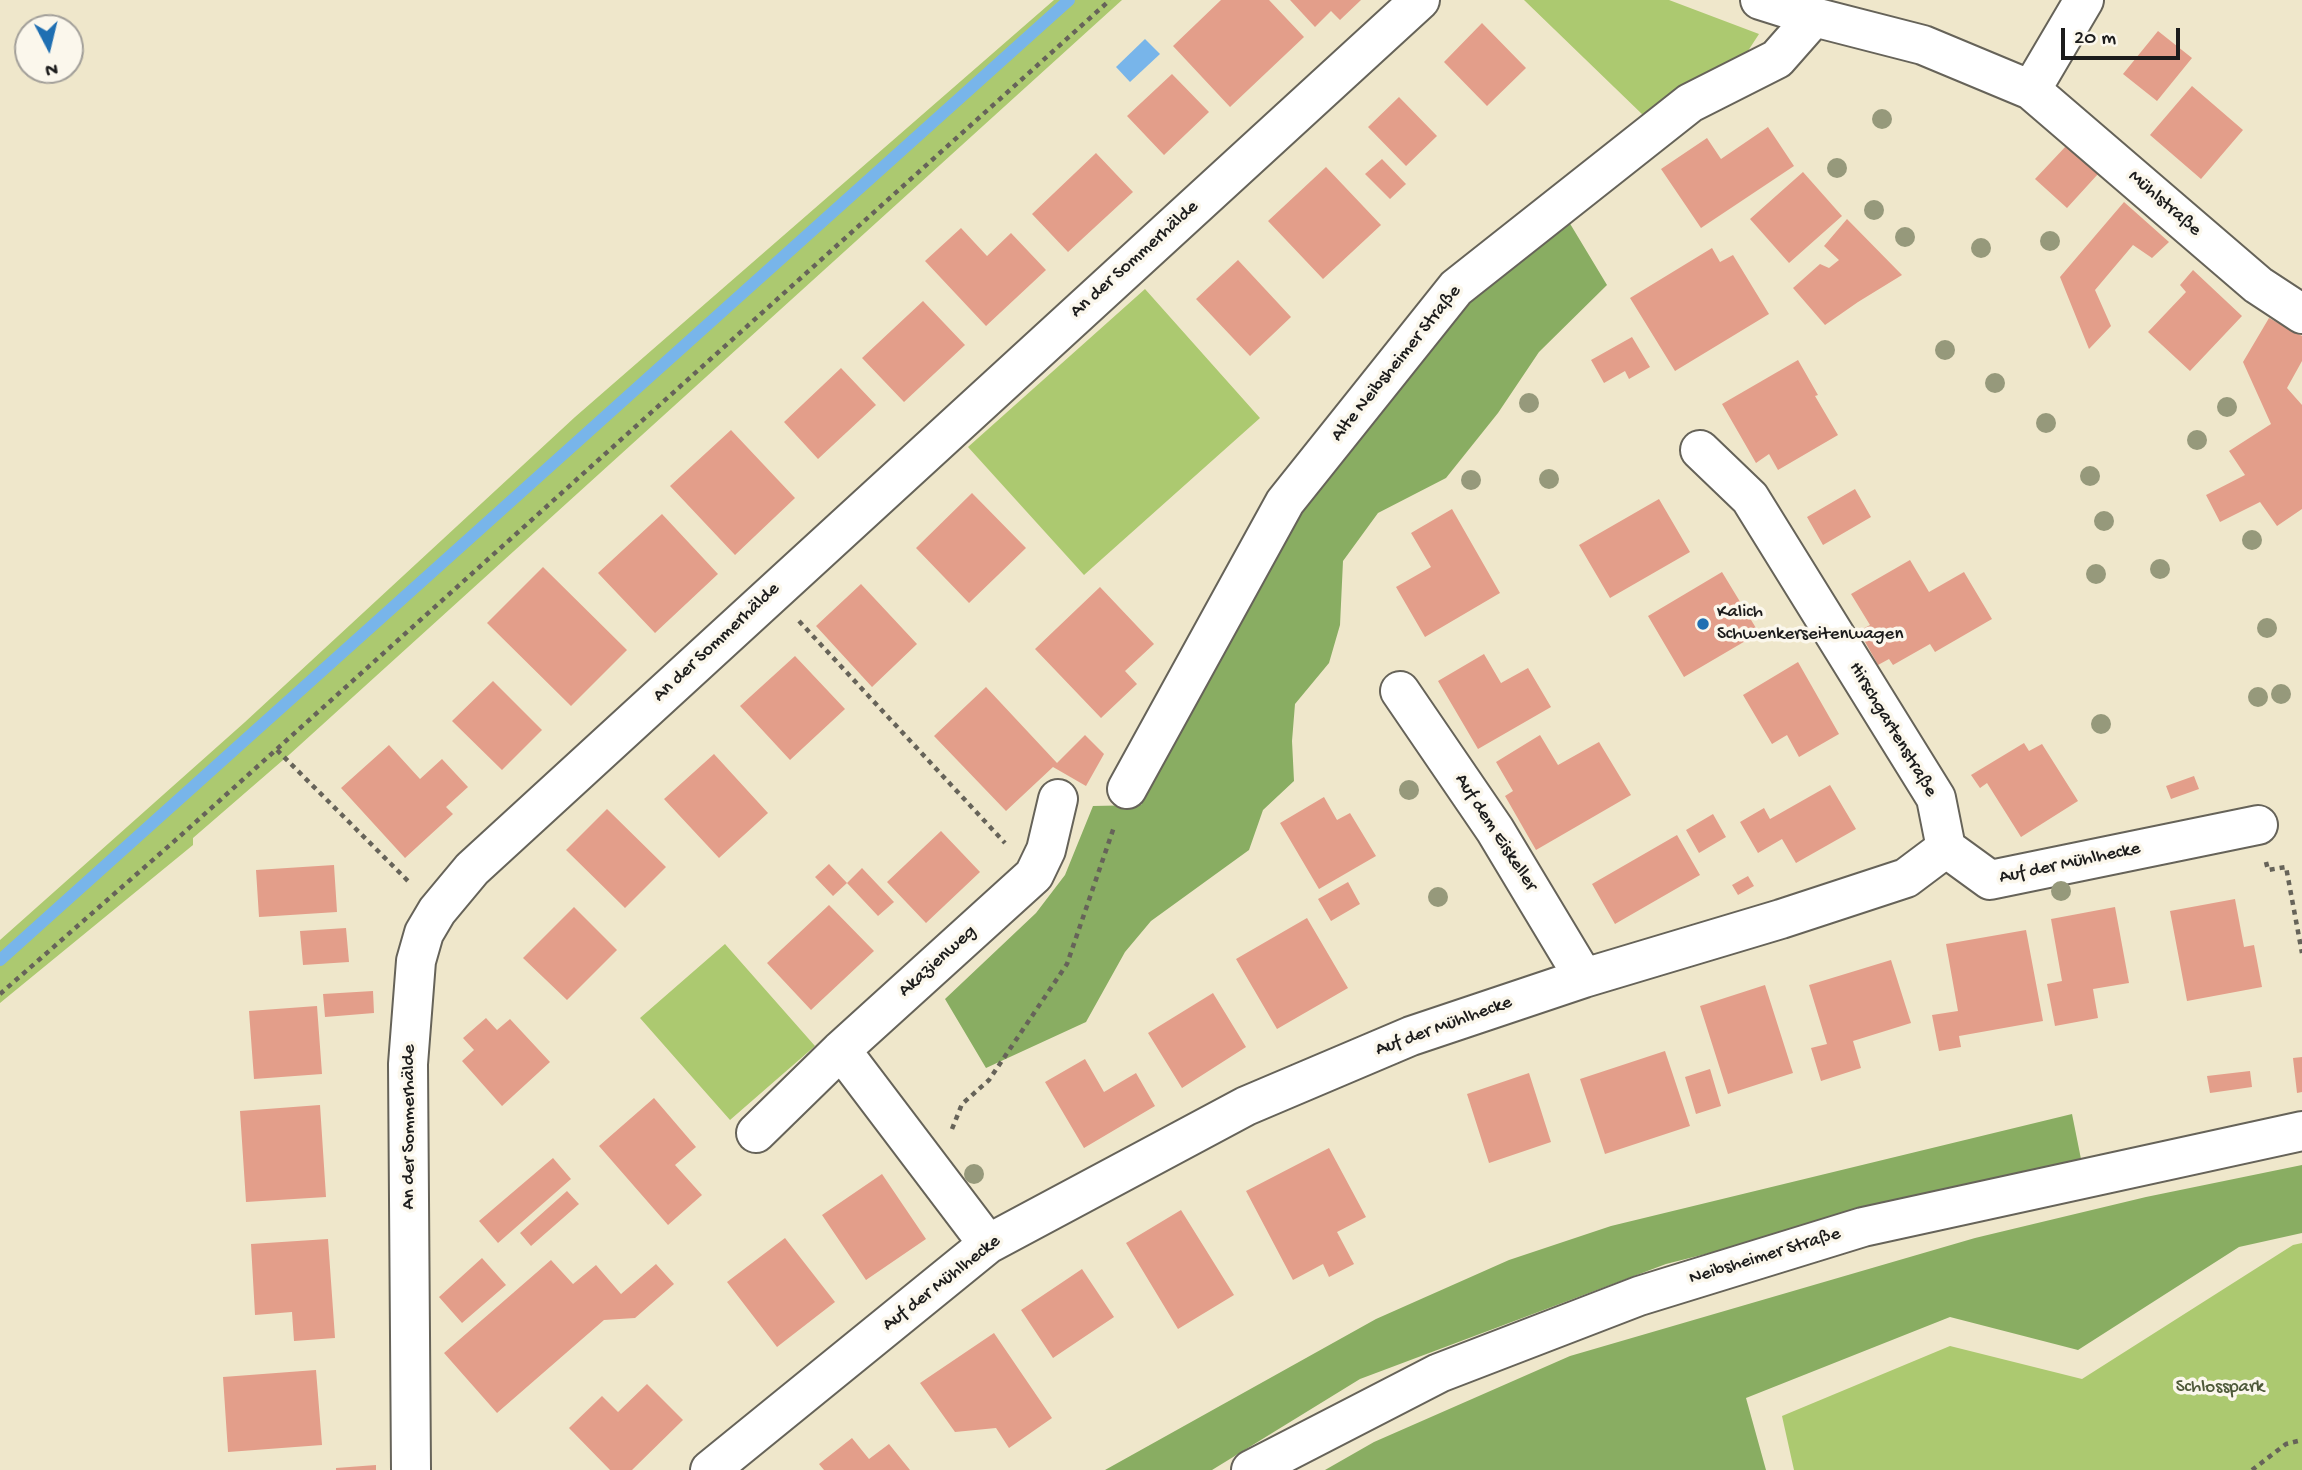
<!DOCTYPE html>
<html>
<head>
<meta charset="utf-8">
<style>
	body { margin:0 }
	#map { position:relative; width:2302px; height:1470px; overflow:hidden; background:#efe7cb; font-family:"Gochi Hand",sans-serif }
	canvas { display:block }
	.north { position:absolute; left:14px; top:14px; width:70px; height:70px; box-sizing:border-box; background:#fbf7ec; border:2px solid #a29f99; border-radius:50%; rotate:173deg; font-size:19px; font-weight:700; line-height:28px; text-align:center; color:#1c1c1c }
	.north::after { content:''; display:block; margin:auto; width:24px; height:32px; background:#1f6fb2; clip-path:polygon(50% 0,100% 100%,50% 72%,0 100%) }
	.scale { position:absolute; left:2061px; top:28px; width:119px; height:32px; box-sizing:border-box; border:4px solid #1c1c1c; border-top:0; padding-left:9px; font-size:21px; line-height:24px; white-space:nowrap; color:#1c1c1c; -webkit-text-stroke:5px #fbf7ec; paint-order:stroke }
</style>
</head>
<body>
<div id="map">
<canvas width="2302" height="1470"></canvas>
<div class="north">N</div>
<div class="scale">20 m</div>
</div>
<script>
const ctx = document.querySelector('canvas').getContext('2d');
ctx.lineJoin = 'round';
function fill(path, color) { ctx.fillStyle = color; ctx.fill(path, 'evenodd'); }
function stroke(path, color, width, dash) { ctx.strokeStyle = color; ctx.lineWidth = width; ctx.lineCap = dash ? 'butt' : 'round'; ctx.setLineDash(dash || []); ctx.stroke(path); }
function drawText(font, color, halo, rows, align = 'center') {
  ctx.font = font + ' "Gochi Hand",sans-serif'; ctx.lineWidth = 7; ctx.setLineDash([]); ctx.textBaseline = 'middle'; ctx.strokeStyle = halo; ctx.fillStyle = color; for (const [text, x, y, turn = 0] of rows) {
    ctx.save(); ctx.translate(x, y); ctx.rotate((+turn || 0) * Math.PI / 180); ctx.textAlign = isNaN(turn) ? turn : align; if (halo) ctx.strokeText(text, 0, 0); ctx.fillText(text, 0, 0); ctx.restore();
  }
}
fill(new Path2D(`
	M1054 0H1122L290 754 193 838V845L0 1003V940L245 722 575 417Z
	M1524 0H1669L1759 34 1744 57 1644 116Z
	M1145 289 1260 418 1084 575 968 447Z
	M725 944 815 1046 730 1120 640 1018Z
	M2302 1243V1470H1794L1782 1416 1950 1346 2082 1379 2293 1245Z`), '#acc970');
fill(new Path2D(`
	M1566 217 1607 285 1539 352 1498 413 1446 478 1378 513 1343 561 1340 625 1329 663 1295 704 1292 741 1294 781 1263 810 1249 850 1151 921 1125 952 1086 1022 986 1068 945 999 1036 913 1065 875 1093 806 1141 805 1212 666 1259 566 1456 308Z
	M2072 1114 2081 1159 1666 1264 1360 1379 1212 1470H1105L1376 1319 1509 1260 1611 1226Z
	M2302 1165V1233L2239 1247 2078 1350 1950 1317 1746 1398 1766 1470H1325L1374 1442 1570 1356 1975 1238 2146 1197Z`), '#89ad62');
fill(new Path2D(`
	M1145 39 1160 54 1130 82 1116 67Z`), '#78b5ea');
stroke(new Path2D(`
	M0 960 1069 0`), '#78b5ea', 12);
fill(new Path2D(`
	M1221 0H1269L1304 37 1230 107 1173 46Z
	M1290 0H1361L1340 20 1331 11 1315 27Z
	M1482 23 1526 68 1487 106 1444 62Z
	M2158 31 2192 58 2157 101 2123 74Z
	M1172 74 1209 112 1164 155 1127 116Z
	M2192 86 2243 130 2201 179 2150 135Z
	M1399 97 1437 136 1406 166 1368 127Z
	M1768 127 1794 166 1701 228 1661 169 1707 138 1721 159Z
	M2067 145 2098 174 2067 208 2035 179Z
	M1096 153 1133 192 1068 252 1032 214Z
	M1382 159 1406 184 1390 199 1365 174Z
	M1326 167 1381 225 1323 279 1268 221Z
	M1803 172 1842 216 1789 263 1750 219Z
	M2124 202 2169 242 2152 258 2133 245 2095 290 2111 326 2089 349 2060 277Z
	M1847 219 1902 275 1858 302 1825 325 1793 288 1820 264 1829 268 1839 260 1824 246Z
	M961 228 987 256 1011 233 1046 270 986 326 925 261Z
	M1712 248 1720 262 1733 255 1769 314 1675 371 1630 298Z
	M1238 260 1291 317 1250 356 1196 299Z
	M2193 270 2242 316 2190 371 2148 332 2186 292 2180 285Z
	M923 301 965 345 904 402 862 358Z
	M2269 318 2302 336V361L2287 388 2302 405V509L2277 526 2260 502 2220 522 2206 495 2245 475 2229 451 2271 424 2243 362Z
	M1632 337 1650 367 1629 379 1625 371 1604 383 1591 360Z
	M1798 360 1818 395 1815 396 1838 435 1778 470 1769 454 1756 463 1722 404Z
	M841 368 876 405 818 459 784 422Z
	M731 430 795 498 735 555 670 486Z
	M1855 489 1871 517 1823 545 1807 517Z
	M972 493 1026 548 969 603 916 548Z
	M1659 499 1690 552 1610 598 1579 545Z
	M1452 509 1500 593 1425 637 1396 587 1431 567 1411 533Z
	M662 514 718 574 655 633 598 573Z
	M1910 560 1929 592 1964 572 1992 619 1935 652 1930 644 1893 665 1889 659 1878 665 1859 631 1870 625 1851 594Z
	M543 567 627 650 571 706 487 623Z
	M1722 572 1759 633 1684 677 1648 616Z
	M861 584 917 644 872 687 816 626Z
	M1100 587 1154 644 1125 671 1137 684 1101 718 1035 649Z
	M1484 654 1501 683 1528 668 1551 707 1478 749 1438 681Z
	M795 656 845 709 790 760 740 706Z
	M1798 662 1839 734 1799 757 1787 735 1772 744 1743 695Z
	M493 681 542 730 502 770 452 721Z
	M986 687 1057 763 1085 735 1104 754 1086 786 1053 767 1006 811 934 736Z
	M1540 735 1558 765 1599 742 1631 795 1536 850 1505 796 1513 791 1496 762Z
	M2024 743 2029 751 2042 744 2078 801 2021 837 1987 783 1980 788 1971 775Z
	M389 745 420 779 442 759 468 787 446 807 453 814 405 858 341 788Z
	M714 754 768 813 719 858 664 799Z
	M2194 776 2199 789 2171 799 2166 786Z
	M1830 785 1856 829 1796 863 1782 839 1758 853 1740 822 1764 808 1770 819Z
	M1324 797 1337 820 1350 813 1376 856 1319 889 1280 823Z
	M607 809 666 867 625 908 566 850Z
	M1713 814 1726 837 1699 853 1686 830Z
	M941 831 980 872 926 923 887 882Z
	M1677 835 1700 875 1615 924 1592 884Z
	M829 864 847 883 833 896 815 877Z
	M334 865 337 912 259 917 256 870Z
	M862 868 894 902 878 916 847 883Z
	M1748 876 1754 886 1738 895 1732 885Z
	M1348 882 1360 904 1331 921 1318 899Z
	M2235 899 2244 947 2254 945 2262 987 2187 1001 2170 911Z
	M829 905 874 951 811 1010 767 963Z
	M574 907 617 950 567 1000 523 958Z
	M2115 907 2129 983 2093 989 2098 1018 2055 1026 2047 984 2062 981 2051 919Z
	M1307 918 1348 988 1277 1029 1236 959Z
	M346 928 349 962 303 965 300 931Z
	M2026 930 2043 1021 1959 1036 1961 1047 1939 1051 1932 1015 1958 1011 1946 944Z
	M1891 960 1911 1023 1853 1041 1861 1068 1821 1081 1811 1048 1827 1044 1809 985Z
	M1765 985 1793 1073 1728 1094 1700 1006Z
	M373 991 374 1013 325 1017 323 994Z
	M1213 993 1246 1047 1182 1088 1148 1033Z
	M317 1006 322 1074 254 1079 249 1011Z
	M486 1018 497 1030 510 1019 550 1062 502 1106 462 1061 474 1050 463 1038Z
	M1665 1051 1690 1126 1605 1154 1580 1079Z
	M2302 1057V1092L2297 1093 2293 1058Z
	M1085 1059 1104 1092 1136 1073 1155 1106 1084 1148 1045 1082Z
	M1710 1069 1721 1106 1696 1114 1685 1077Z
	M2250 1071 2252 1087 2210 1093 2207 1076Z
	M1529 1073 1551 1142 1489 1163 1467 1094Z
	M654 1098 696 1147 675 1165 702 1195 668 1225 599 1146Z
	M320 1105 326 1197 246 1202 240 1111Z
	M1329 1148 1366 1217 1337 1232 1354 1264 1329 1277 1323 1264 1293 1280 1246 1191Z
	M553 1158 571 1179 498 1243 479 1221Z
	M882 1174 926 1239 866 1280 822 1215Z
	M567 1191 579 1204 531 1246 520 1233Z
	M1181 1210 1234 1295 1178 1329 1126 1243Z
	M785 1238 835 1302 777 1347 727 1282Z
	M328 1239 335 1338 294 1341 292 1312 255 1315 251 1244Z
	M482 1258 506 1285 462 1323 439 1297Z
	M551 1260 573 1284 596 1265 621 1294 656 1264 674 1284 635 1318 604 1320 497 1413 444 1353Z
	M1082 1269 1114 1317 1053 1358 1021 1310Z
	M994 1333 1052 1418 1009 1448 996 1428 955 1432 920 1383Z
	M316 1370 322 1445 228 1452 223 1377Z
	M647 1384 683 1420 632 1470H610L569 1428 602 1396 618 1412Z
	M852 1438 869 1459 889 1444 910 1470H824L819 1464Z
	M376 1465V1470H336V1468Z`), '#e39e8a');
const minor = new Path2D(`
	M1760 0 1814 17 1923 45 2031 90 2258 285 2302 314
	M2031 90 2084 0
	M1700 450 1750 498 1936 798 1946 848
	M1400 691 1495 830 1584 978
	M1127 789 1285 502 1456 288 1690 103 1777 59 1814 17
	M1946 848 1990 880 2258 825
	M841 1050 988 1244
	M756 1133 841 1050 1034 875 1046 850 1058 799
	M411 1470 408 1064 416 961 424 933 437 911 472 869 1420 0
	M710 1470 988 1244 1246 1106 1411 1036 1584 978 1781 919 1906 878 1946 848
	M1251 1470 1439 1373 1639 1296 1863 1227 2302 1131`);
stroke(minor, '#666359', 42);
stroke(new Path2D(`
	M799 621 1005 843
	M277 750 410 883
	M2266 862 2268 870 2286 867 2302 953
	M0 994 179 837 1110 0
	M952 1129 962 1104 989 1080 1067 964 1114 827
	M2252 1470 2286 1444 2302 1440`), '#666359', 4.5, [5, 5]);
stroke(minor, '#fff', 38);
ctx.fillStyle = '#96997b';
for (const [x, y] of [
	[1882,119],
	[1837,168],
	[1874,210],
	[1905,237],
	[2050,241],
	[1981,248],
	[1945,350],
	[1995,383],
	[1529,403],
	[2227,407],
	[2046,423],
	[2197,440],
	[2090,476],
	[1549,479],
	[1471,480],
	[2104,521],
	[2252,540],
	[2160,569],
	[2096,574],
	[2267,628],
	[2281,694],
	[2258,697],
	[2101,724],
	[1409,790],
	[2061,891],
	[1438,897],
	[974,1174]
]) { ctx.beginPath(); ctx.arc(x, y, 10, 0, 2 * Math.PI); ctx.fill(); }
for (const [x, y, r, color] of [
	[1703,624,7,"#1f6fb2"]
]) { const dot = new Path2D(); dot.arc(x, y, r, 0, 2 * Math.PI); ctx.fillStyle = color; ctx.fill(dot); stroke(dot, '#fbf7ec', 2.5); }
drawText('19px', '#1c1c1c', '#fbf7ec', [
	["Mühlstraße",2164,204,41],
	["An der Sommerhälde",1135,260,-42],
	["Alte Neibsheimer Straße",1397,364,-51],
	["An der Sommerhälde",717,643,-43],
	["Hirschgartenstraße",1892,730,59],
	["Auf dem Eiskeller",1495,833,57],
	["Auf der Mühlhecke",2070,864,-12],
	["Akazienweg",938,962,-42],
	["Auf der Mühlhecke",1444,1027,-20],
	["An der Sommerhälde",410,1127,-90],
	["Neibsheimer Straße",1765,1257,-17],
	["Auf der Mühlhecke",942,1284,-38]
]);
drawText('19px', '#1c1c1c', '#fbf7ec', [
	["Kalich",1717,613],
	["Schwenkerseitenwagen",1717,635]
], 'left');
drawText('19px', '#4e5939', '#fbf7ec', [
	["Schlosspark",2220,1388]
]);
</script>
</body>
</html>
